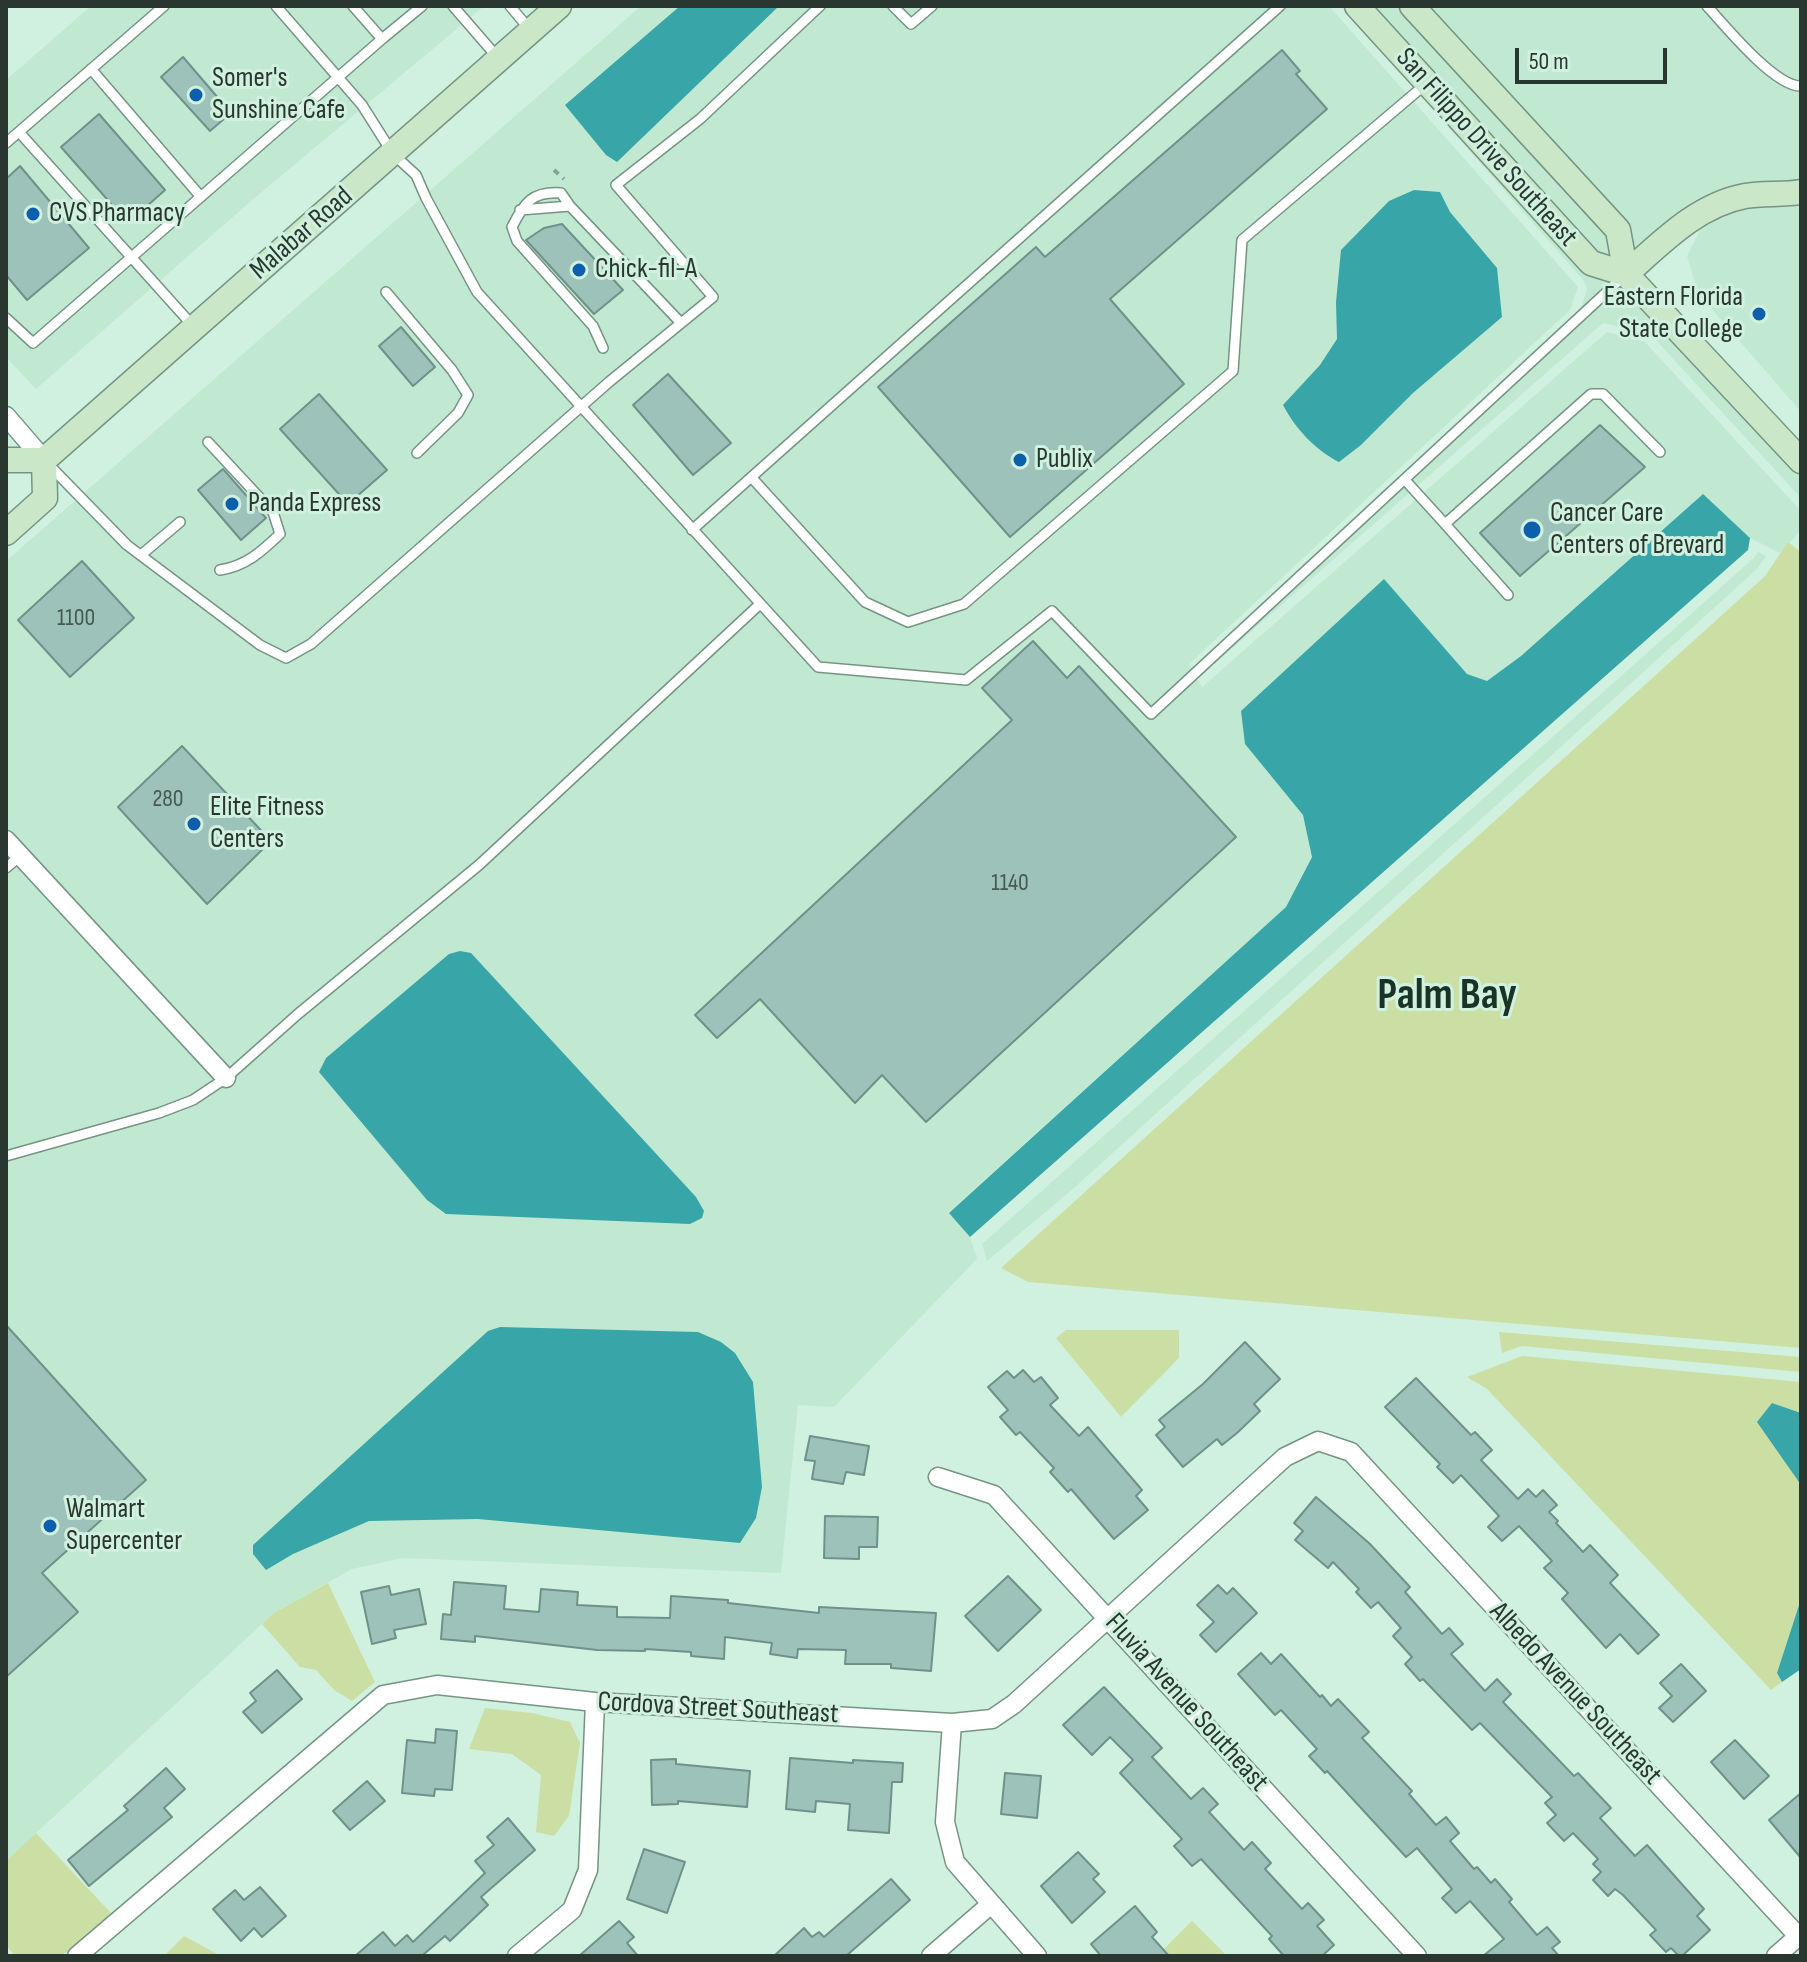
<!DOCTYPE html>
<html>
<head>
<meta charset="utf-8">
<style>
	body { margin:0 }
	#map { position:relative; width:1807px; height:1962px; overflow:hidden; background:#d0f1df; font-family:"Sofia Sans Condensed",sans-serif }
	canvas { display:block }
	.frame { position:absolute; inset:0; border:8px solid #2a3730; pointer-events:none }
	.scale { position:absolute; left:1515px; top:48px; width:152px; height:36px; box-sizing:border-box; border:4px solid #2a3730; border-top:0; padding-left:10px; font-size:24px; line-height:28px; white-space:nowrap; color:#2a3730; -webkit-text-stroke:6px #d0f1df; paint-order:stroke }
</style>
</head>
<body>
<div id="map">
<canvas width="1807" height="1962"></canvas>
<div class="frame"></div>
<div class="scale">50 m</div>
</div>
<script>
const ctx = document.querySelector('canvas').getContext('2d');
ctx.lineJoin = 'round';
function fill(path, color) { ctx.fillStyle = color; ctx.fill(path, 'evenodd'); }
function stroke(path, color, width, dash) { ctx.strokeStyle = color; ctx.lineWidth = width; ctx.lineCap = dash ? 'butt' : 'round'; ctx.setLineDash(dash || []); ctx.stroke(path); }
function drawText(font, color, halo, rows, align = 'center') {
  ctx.font = font + ' "Sofia Sans Condensed",sans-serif'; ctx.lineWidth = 6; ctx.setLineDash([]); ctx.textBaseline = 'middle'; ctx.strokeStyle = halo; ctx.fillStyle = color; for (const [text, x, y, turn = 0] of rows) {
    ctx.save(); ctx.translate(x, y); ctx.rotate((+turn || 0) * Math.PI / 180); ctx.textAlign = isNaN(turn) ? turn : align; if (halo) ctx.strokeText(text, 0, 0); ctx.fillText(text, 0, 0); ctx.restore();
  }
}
fill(new Path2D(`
	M91 6H484L250 202 36 389 6 357V80Z
	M641 6H1329L1578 287 1570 310 1189 664 1202 687 1607 332 1645 342 1801 511V530L1780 553 1750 538 1702 495 1521 656 1487 681 1467 675 1384 580 1245 744 1303 815 1312 856 1286 907 949 1212 970 1237 977 1259 834 1407 798 1405 781 1573 403 1558 352 1569 274 1613 6 1861V561Z
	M1342 6 1583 270 1617 282 1618 286H1623L1627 290 1801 477V498L1652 336 1647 333 1603 323 1204 673 1201 667 1579 315 1587 289 1584 281Z
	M1371 6H1398L1607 235 1612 258 1597 253Z
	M1426 6H1801V180L1743 185 1715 193 1688 207 1633 253Z
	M1763 203 1801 204V412L1698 293 1687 256 1699 232 1723 215Z
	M1758 552 1766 556 1757 569 1073 1189 987 1261 982 1244 1755 557Z`), '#c1e9d2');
fill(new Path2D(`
	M1788 542 1801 552V1348L1028 1282 1001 1268 1765 576Z
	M1066 1330H1179V1358L1121 1417 1056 1338Z
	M1499 1332 1801 1357V1372L1522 1346 1502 1353Z
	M1522 1356 1801 1382V1413L1772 1403 1758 1422 1801 1485V1599L1777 1673 1782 1682 1771 1690 1487 1389 1467 1377Z
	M328 1583 375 1682 352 1701 334 1690 316 1670 300 1667 262 1624 274 1613Z
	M485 1708 532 1713 570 1722 580 1743 569 1816 554 1836 536 1832 541 1775 512 1754 469 1749Z
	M36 1833 111 1913 75 1947 60 1956H15L6 1945V1861Z
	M1192 1921 1227 1956H1157Z
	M184 1936 221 1956H164Z`), '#cbdfa5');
fill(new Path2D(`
	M680 6H779L617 162 606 155 565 105Z
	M1414 190 1440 192 1450 212 1497 268 1502 317 1413 393 1361 445 1339 462C1315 450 1295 428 1283 405L1320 365 1337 339 1336 302 1341 250 1389 201Z
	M1703 494 1750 538 1748 550 970 1237 949 1213 1286 907 1312 857 1303 815 1245 744 1241 711 1384 579 1467 674 1487 681 1521 656Z
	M460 951 471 953 696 1197 704 1211 702 1218 690 1224 446 1214 427 1200 319 1072 326 1058 449 954Z
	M500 1327 698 1332 721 1342 735 1353 753 1382 762 1487 756 1518 740 1543 478 1519 369 1521 293 1554 266 1570 253 1554V1545L488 1331Z
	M1772 1403 1801 1413V1485L1757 1422Z
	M1801 1599V1669L1782 1682 1777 1673Z`), '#38a5a8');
const building = new Path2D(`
	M1282 50 1300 71 1296 74 1327 109 1110 299 1184 384 1010 537 878 387 1036 247 1045 257Z
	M183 57 231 113 210 131 161 77Z
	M99 114 165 190 128 223 61 147Z
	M20 166 89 248 27 300 6 275V179Z
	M562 224 623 290 594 314 526 240 544 228Z
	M401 327 435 367 413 386 379 346Z
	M668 374 731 443 693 475 633 405Z
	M319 394 387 470 348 504 280 429Z
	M1600 425 1645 467 1520 576 1480 533Z
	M223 469 266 518 241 540 198 490Z
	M82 561 134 618 70 677 18 620Z
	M1033 641 1067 678 1079 666 1236 837 926 1122 882 1075 855 1103 760 999 717 1038 695 1015 1012 720 982 688Z
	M182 746 271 841 207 904 118 807Z
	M6 1325 146 1480 42 1573 78 1612 6 1677Z
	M1245 1342 1280 1379 1254 1404 1260 1411 1237 1433 1222 1445 1217 1439 1183 1467 1156 1435 1165 1427 1159 1420 1203 1384Z
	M1023 1370 1034 1382 1041 1377 1058 1398 1050 1405 1079 1436 1088 1427 1142 1490 1136 1496 1148 1510 1114 1539 1071 1489 1068 1492 1050 1472 1054 1468 1020 1432 1016 1435 1000 1417 1008 1410 988 1387 1007 1371 1014 1378Z
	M1416 1378 1471 1435 1475 1432 1492 1450 1481 1460 1518 1499 1528 1489 1536 1497 1543 1490 1557 1505 1549 1512 1558 1521 1556 1523 1583 1552 1590 1545 1618 1575 1610 1583 1659 1635 1638 1654 1620 1634 1606 1648 1562 1599 1568 1593 1544 1568 1552 1561 1519 1526 1502 1541 1488 1527 1499 1516 1461 1475 1453 1483 1437 1467 1440 1464 1385 1407Z
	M810 1436 869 1446 864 1475 846 1472 843 1484 812 1479 815 1461 805 1460Z
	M1316 1497 1370 1544 1410 1587 1405 1592 1442 1634 1449 1628 1463 1644 1451 1654 1485 1691 1497 1679 1511 1694 1503 1702 1574 1776 1578 1773 1611 1808 1600 1818 1635 1856 1647 1845 1704 1909 1697 1916 1710 1930 1682 1956H1679L1671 1948 1666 1952 1650 1935 1656 1930 1623 1895 1615 1889 1608 1896 1593 1880 1601 1872 1593 1864 1598 1859 1573 1833 1564 1841 1547 1823 1556 1815 1545 1803 1552 1797 1480 1723 1472 1730 1423 1679 1420 1681 1405 1664 1412 1657 1393 1636 1401 1628 1378 1602 1371 1608 1356 1592 1359 1589 1333 1562 1328 1568 1295 1540 1303 1531 1294 1523Z
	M825 1516 878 1517 877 1547H859V1559L824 1558Z
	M1008 1576 1041 1610 998 1651 965 1616Z
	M454 1582 506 1586 504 1609 539 1612 541 1589 578 1592 577 1605 617 1607V1617L670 1618 671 1596 728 1600V1603L819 1613V1607L936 1613 931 1671 891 1668V1664H845L846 1650 798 1649 797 1658 770 1654 772 1643 725 1637 724 1659 691 1656V1652L645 1649V1651L597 1650 475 1636V1642L441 1639 443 1614 451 1615Z
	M1218 1585 1227 1594 1233 1588 1257 1613 1216 1652 1200 1635 1214 1622 1197 1605Z
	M389 1586 391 1595 419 1589 426 1624 394 1630 396 1638 372 1644 361 1592Z
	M1261 1653 1271 1664 1281 1654 1320 1697 1322 1695 1331 1706 1338 1699 1369 1732 1362 1738 1412 1791 1409 1794 1436 1825 1446 1817 1459 1833 1450 1841 1474 1869 1477 1867 1491 1883 1495 1879 1512 1899 1509 1902 1537 1935 1547 1927 1560 1942 1552 1948 1559 1956H1483L1504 1939 1470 1901 1456 1913 1442 1898 1452 1889 1417 1848 1406 1857 1327 1771 1325 1773 1309 1756 1317 1749 1281 1710 1275 1715 1238 1674Z
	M1681 1664 1706 1691 1673 1722 1659 1708 1672 1696 1660 1683Z
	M277 1670 302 1699 262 1733 243 1712 256 1701 250 1693Z
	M1104 1687 1162 1748 1152 1757 1191 1799 1203 1788 1218 1804 1209 1812 1244 1850 1252 1842 1271 1863 1265 1869 1302 1909 1308 1903 1324 1920 1317 1926 1334 1945 1322 1956H1284L1269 1939 1272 1936 1201 1859 1192 1866 1174 1846 1182 1839 1120 1773 1133 1760 1110 1737 1092 1755 1063 1725Z
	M436 1729 457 1731 452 1790 435 1789 434 1796 402 1793 407 1740 435 1743Z
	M1735 1740 1769 1776 1744 1799 1711 1762Z
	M790 1758 853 1763V1760L903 1763 902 1782H892L889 1833 848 1830 850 1804 816 1801 815 1812 786 1809Z
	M676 1759V1764L750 1771 747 1807 678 1801V1804L652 1805 651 1760Z
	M166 1768 185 1789 164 1808 172 1817 89 1886 68 1860 128 1810 124 1806Z
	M1005 1773 1041 1776 1037 1818 1001 1814Z
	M367 1781 385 1801 350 1830 333 1811Z
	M1801 1793V1858L1769 1820Z
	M508 1818 535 1850 481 1897 488 1905 450 1941 445 1936 424 1954 426 1956H355L383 1932 395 1946 407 1935 413 1942 485 1873 475 1861 494 1845 487 1837Z
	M644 1849 685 1862 667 1913 627 1899Z
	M1078 1852 1099 1874 1093 1879 1105 1892 1072 1923 1041 1886Z
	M891 1879 910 1900 846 1956H774L804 1928 812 1937 819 1932 824 1937Z
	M260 1887 286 1916 262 1937 254 1928 241 1941 213 1909 235 1890 244 1900Z
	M1135 1906 1157 1932 1152 1937 1169 1956H1101L1091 1944Z
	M619 1921 634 1937 627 1943 638 1956H579Z`);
fill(building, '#9cc2b9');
stroke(building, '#6e928a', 2);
const lane = new Path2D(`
	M276 6 362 105 393 154 416 175 426 198 477 292 818 667 966 680 1052 611 1151 714 1624 276
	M353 6 382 39 422 6
	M453 6 498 58
	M510 6 531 31
	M893 6 911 24 932 6
	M1707 6C1725 26 1775 87 1801 86
	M91 69 201 197
	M19 132 193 326
	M6 143 164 6
	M520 210 570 206
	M386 292 452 370 468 395 458 413 417 453
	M6 318 33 343 382 39
	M603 348 593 326 517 241 512 227C524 203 532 191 561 193L570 206 680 322
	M208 442 273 512 280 534C261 552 246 566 220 570
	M50 466 127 545 260 645 286 658 311 644 609 382 713 297 616 185 700 119 820 6
	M752 478 865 602 908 622 964 604 1233 371 1242 240 1427 83
	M1405 480 1445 524 1591 394H1603L1660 452
	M1445 524 1508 595
	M692 530 1280 6
	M141 555 180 522
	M6 868 20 856
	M6 1156 159 1113 193 1100 226 1078 298 1014 479 865 760 604`);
const street = new Path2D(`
	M6 416 44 460
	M6 840 226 1078
	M938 1477 994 1495 1417 1956
	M952 1723 945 1822 955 1862 1037 1956
	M77 1956 383 1695 437 1685 595 1702 952 1723 992 1719 1014 1704 1285 1457 1318 1441 1351 1452 1799 1937
	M517 1956 572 1910 588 1870 595 1702
	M931 1956 990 1905
	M1776 1956 1801 1934`);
const secondary = new Path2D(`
	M1357 6 1591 263 1626 274 1801 461
	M1412 6 1618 230 1626 274
	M1626 274C1661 243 1697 205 1745 196 1763 193 1783 195 1801 192
	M6 460H44
	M44 460 559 6
	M6 533 45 498 44 460`);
stroke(lane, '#769484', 12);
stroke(street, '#769484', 21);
stroke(secondary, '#769484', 27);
stroke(new Path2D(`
	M554 170 564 179`), '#8aa295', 4, [6, 6]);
stroke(lane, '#fff', 9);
stroke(street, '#fff', 18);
stroke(secondary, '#cae7c8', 24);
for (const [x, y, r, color] of [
	[196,95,8,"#0d5fae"],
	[33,214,8,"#0d5fae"],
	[579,270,8,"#0d5fae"],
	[1759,314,8,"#0d5fae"],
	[1020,460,8,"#0d5fae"],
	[232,504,8,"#0d5fae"],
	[1532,530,10,"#0d5fae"],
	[194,824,8,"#0d5fae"],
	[50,1526,8,"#0d5fae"]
]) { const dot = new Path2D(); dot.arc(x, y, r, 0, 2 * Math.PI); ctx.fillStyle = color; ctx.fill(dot); stroke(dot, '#d0f1df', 3); }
drawText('24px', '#465a52', null, [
	["1100",76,619],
	["280",168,800],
	["1140",1010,884]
]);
drawText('28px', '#2a3730', '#d0f1df', [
	["Somer's",212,79],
	["Sunshine Cafe",212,111],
	["CVS Pharmacy",49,214],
	["Chick-fil-A",595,270],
	["Eastern Florida",1743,298,"right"],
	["State College",1743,330,"right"],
	["Publix",1036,460],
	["Panda Express",248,504],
	["Cancer Care",1550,514],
	["Centers of Brevard",1550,546],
	["Elite Fitness",210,808],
	["Centers",210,840],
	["Walmart",66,1510],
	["Supercenter",66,1542]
], 'left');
drawText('28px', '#2a3730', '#d0f1df', [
	["San Filippo Drive Southeast",1486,148,48],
	["Malabar Road",302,234,-41],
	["Albedo Avenue Southeast",1575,1694,47],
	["Fluvia Avenue Southeast",1186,1703,48],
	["Cordova Street Southeast",718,1709,3]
]);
drawText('bold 44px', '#193426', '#d0f1df', [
	["Palm Bay",1447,997]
]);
</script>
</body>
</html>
